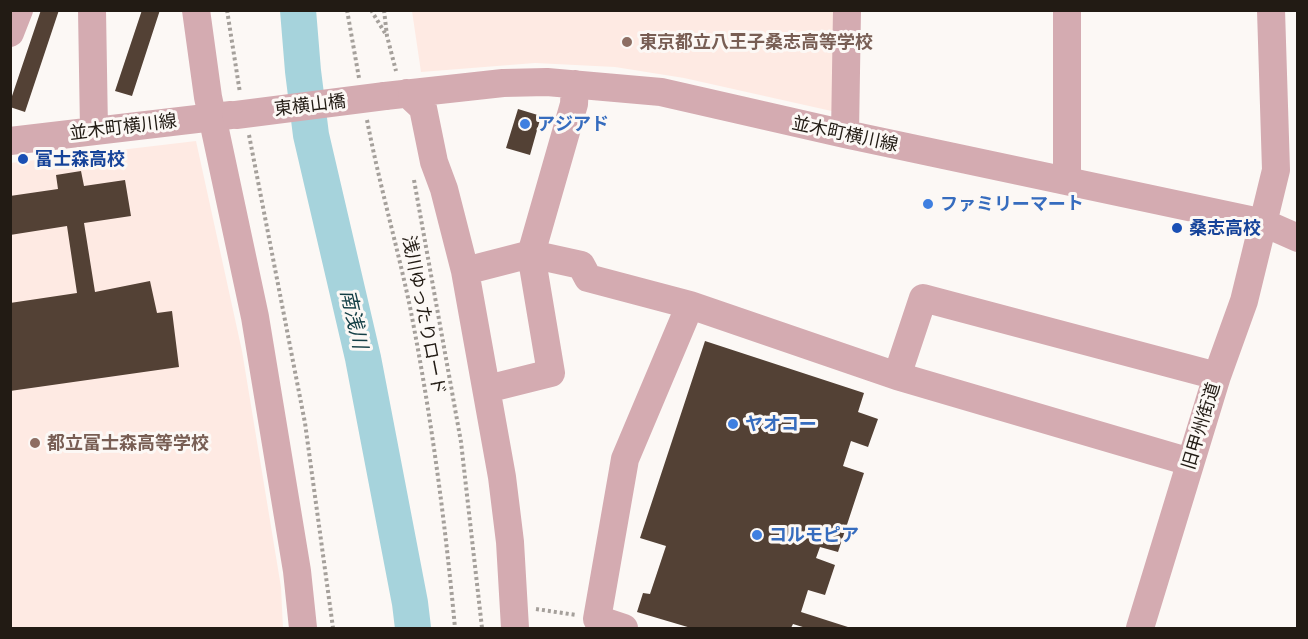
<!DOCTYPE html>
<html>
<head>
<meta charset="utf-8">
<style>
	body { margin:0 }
	#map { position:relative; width:1308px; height:639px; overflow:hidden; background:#fcf8f5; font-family:Commissioner,sans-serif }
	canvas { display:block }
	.frame { position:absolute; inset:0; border:12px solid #221b14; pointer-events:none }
</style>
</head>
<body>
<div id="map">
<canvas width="1308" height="639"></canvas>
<div class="frame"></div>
</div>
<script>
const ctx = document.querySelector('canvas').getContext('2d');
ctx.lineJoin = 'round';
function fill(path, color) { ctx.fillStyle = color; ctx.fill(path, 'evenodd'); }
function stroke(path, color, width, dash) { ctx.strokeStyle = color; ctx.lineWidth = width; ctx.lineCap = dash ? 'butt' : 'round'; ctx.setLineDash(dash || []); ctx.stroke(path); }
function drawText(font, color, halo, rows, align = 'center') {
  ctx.font = font + ' Commissioner,"Noto Sans JP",sans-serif'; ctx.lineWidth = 6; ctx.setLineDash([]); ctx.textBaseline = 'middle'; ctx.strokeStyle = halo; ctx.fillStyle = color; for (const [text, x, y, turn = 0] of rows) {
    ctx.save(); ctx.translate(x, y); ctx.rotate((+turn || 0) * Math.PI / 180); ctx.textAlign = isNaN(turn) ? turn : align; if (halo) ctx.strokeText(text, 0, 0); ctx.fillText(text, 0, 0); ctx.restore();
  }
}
fill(new Path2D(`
	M412 11H837L836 112 684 78 615 67 535 63 421 72Z
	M196 141 242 351 281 587 283 628H11L10 163Z`), '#feeae3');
stroke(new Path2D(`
	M298 10 303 71 311 135 363 358 410 603 413 628`), '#a6d3dc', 36);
fill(new Path2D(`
	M41 10H59L25 112 10 107V102Z
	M142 10H160L132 96 115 91Z
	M518 109 541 116 530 155 506 148Z
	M81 171 84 186 125 180 131 216 84 223 95 292 150 281 157 313 172 311 179 367 10 391V303L77 293 67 226 10 235V196L58 189 56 175Z
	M705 341 864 393 858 412 878 419 868 447 851 441 843 466 864 473 838 552 820 547 816 558 835 565 825 595 808 590 801 612 851 628H806L793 624 791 628H691L637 612 643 593 650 594 666 546 640 538Z`), '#534135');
stroke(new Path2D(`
	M227 10 240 93
	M347 10 359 78
	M371 10 385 33
	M384 10 387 36 396 71
	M367 120C379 183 397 245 410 307 431 414 445 520 455 628
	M249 135 305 423 333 628
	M414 180 461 442 482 628
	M536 609 576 615`), '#a5a09b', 4, [3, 3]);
stroke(new Path2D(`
	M92 10 94 130
	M196 10 208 97 255 317 297 571 303 628
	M1067 10V181
	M10 33 19 10
	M407 93 423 108 434 162 444 189 465 271 502 477 510 542 515 628
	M385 96 503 83 547 82 661 92 845 134 1264 223 1298 238
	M845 134 847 10
	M10 141 231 115
	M465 271 531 254 581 265 588 278 690 305
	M897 376 923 298 1217 376
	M487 389 551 373 531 254 574 104 575 84
	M624 628 597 619 625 459 690 305 897 376 1190 462
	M1140 628 1217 376 1244 301 1276 170 1271 10`), '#d4abb1', 28);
stroke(new Path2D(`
	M236 115 385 96`), '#d4abb1', 28);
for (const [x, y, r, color] of [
	[627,42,6,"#8d6e63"],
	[525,124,6,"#3f7fe0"],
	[23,159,6,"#1a4fb4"],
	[928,204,6,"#3f7fe0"],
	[1177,228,6,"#1a4fb4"],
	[733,424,6,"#3f7fe0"],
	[35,443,6,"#8d6e63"],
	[757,535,6,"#3f7fe0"]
]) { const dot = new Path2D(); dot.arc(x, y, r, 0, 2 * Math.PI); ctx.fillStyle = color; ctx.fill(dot); stroke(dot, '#fcf8f5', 2); }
drawText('bold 18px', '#785e54', '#fcf8f5', [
	["東京都立八王子桑志高等学校",639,42],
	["都立富士森高等学校",47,443]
], 'left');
drawText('18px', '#221b14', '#fcf8f5', [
	["東横山橋",310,105,-7],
	["並木町横川線",123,127,-7],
	["並木町横川線",845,134,12],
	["浅川ゆったりロード",424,315,79],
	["旧甲州街道",1201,426,-73]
]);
drawText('bold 18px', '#366cbe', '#fcf8f5', [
	["アジアド",537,124],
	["ファミリーマート",940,204],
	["ヤオコー",745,424],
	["コルモピア",769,535]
], 'left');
drawText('bold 18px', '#164399', '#fcf8f5', [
	["富士森高校",35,159],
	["桑志高校",1189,228]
], 'left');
drawText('italic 20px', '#133e45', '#fcf8f5', [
	["南浅川",354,319,77]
]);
</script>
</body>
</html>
